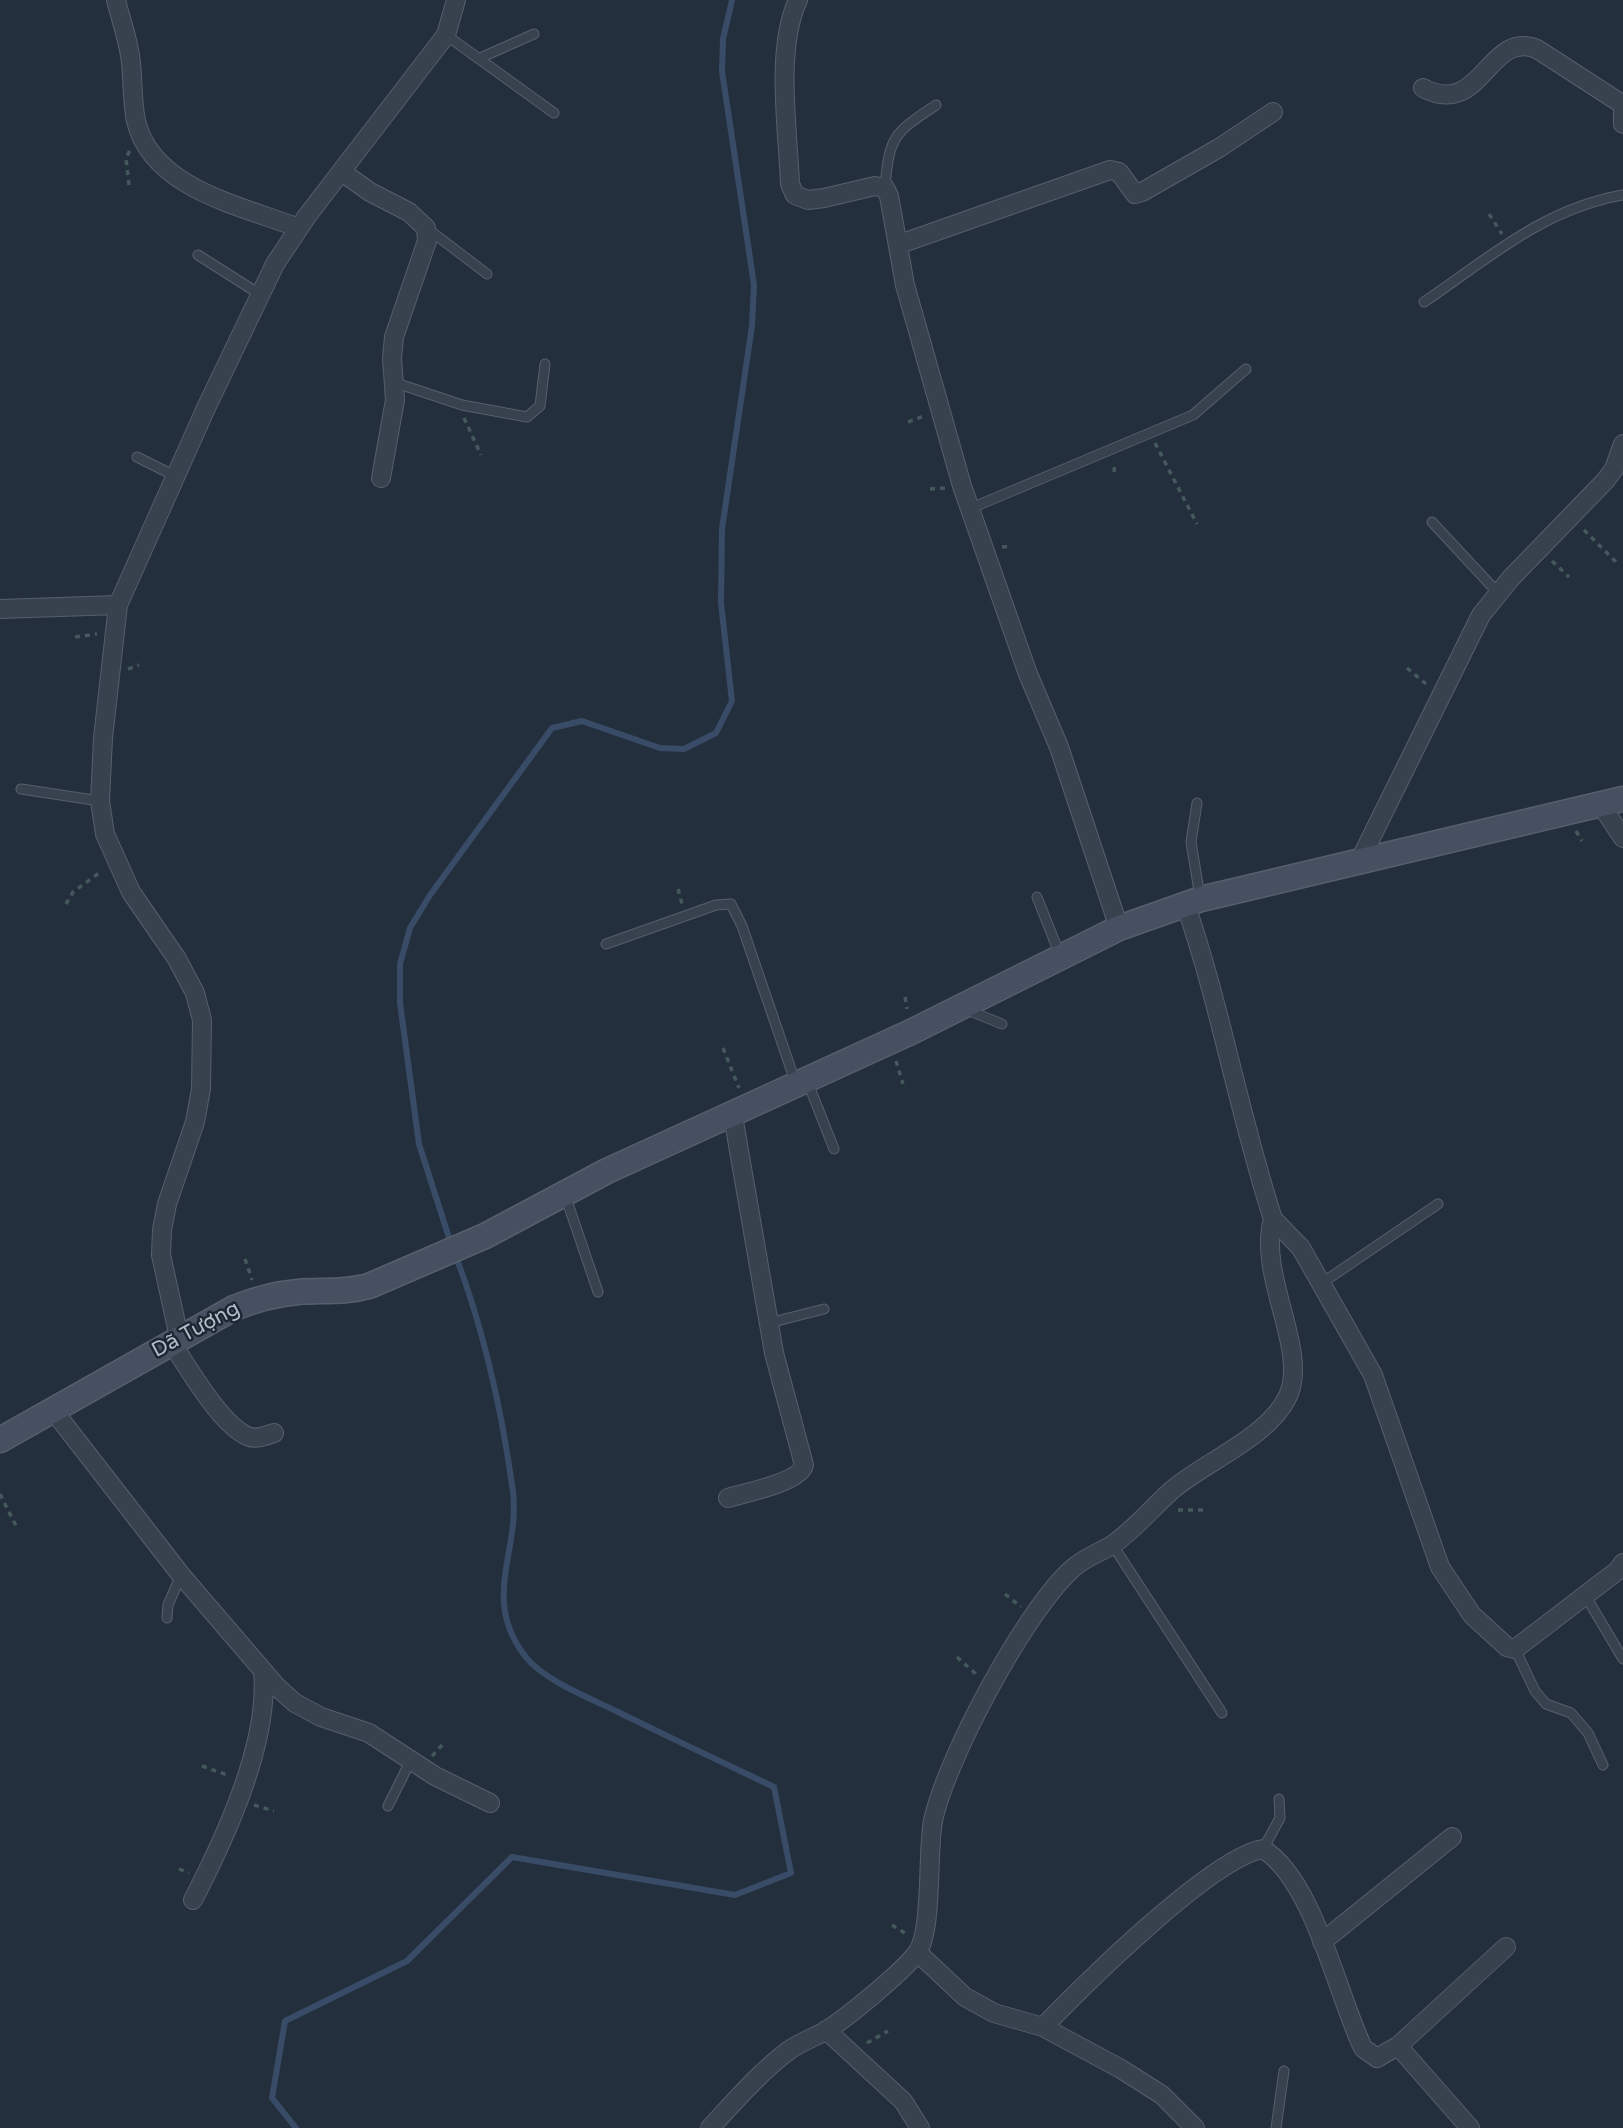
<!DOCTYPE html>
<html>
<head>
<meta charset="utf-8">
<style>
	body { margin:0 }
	canvas { display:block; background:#242f3e }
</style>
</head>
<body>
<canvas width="1623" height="2128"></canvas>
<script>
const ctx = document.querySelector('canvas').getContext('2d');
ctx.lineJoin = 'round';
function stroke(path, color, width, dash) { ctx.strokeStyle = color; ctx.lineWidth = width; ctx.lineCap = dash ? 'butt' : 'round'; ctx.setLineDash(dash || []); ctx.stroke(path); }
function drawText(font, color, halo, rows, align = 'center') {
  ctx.font = font + ' "Varela Round",sans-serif'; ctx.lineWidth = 5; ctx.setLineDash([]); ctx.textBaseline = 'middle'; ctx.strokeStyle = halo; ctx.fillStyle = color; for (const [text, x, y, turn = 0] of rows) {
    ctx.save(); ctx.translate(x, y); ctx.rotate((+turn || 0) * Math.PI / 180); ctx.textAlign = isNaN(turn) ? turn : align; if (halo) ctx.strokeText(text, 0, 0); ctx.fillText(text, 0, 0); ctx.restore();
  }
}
stroke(new Path2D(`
	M451 1244 419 1144 400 1003V964L410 928 430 895 552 728 582 721 660 748 684 749 716 733 732 701 721 603 722 529 752 326 754 285 722 71 723 39 732 0
	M296 2128 272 2098 285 2021 407 1961 512 1857 735 1895 791 1873 774 1787C723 1763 671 1738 620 1713 592 1699 544 1681 525 1656 481 1599 520 1552 513 1492 502 1411 484 1330 455 1254`), '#394c67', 6);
const lane = new Path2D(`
	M446 35 554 113
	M480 58 534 34
	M885 188C889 136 894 133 936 105
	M428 229 487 274
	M198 255 261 295
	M1424 302C1489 258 1543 209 1623 195
	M396 383 462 405 527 417 540 406 545 364
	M137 457 175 476
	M969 509 1193 415 1246 369
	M1432 522 1498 593
	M21 789 100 801
	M1197 803 1191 842 1200 897
	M1037 897 1060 955
	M606 944 716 905 731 904 742 926 796 1084
	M965 1009 1002 1024
	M808 1083 834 1149
	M565 1195 598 1292
	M1322 1283 1438 1204
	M769 1323 824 1309
	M1112 1544 1222 1713
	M1585 1595 1623 1659
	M167 1618 168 1605 181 1575
	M1515 1649 1535 1691 1546 1704 1571 1713 1588 1733 1603 1765
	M388 1806 411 1760
	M1263 1849 1280 1818 1279 1799
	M1276 2128 1284 2071`);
const street = new Path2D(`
	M116 0C121 21 129 41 131 63 133 82 132 102 136 121 152 189 242 206 299 228
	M798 0C775 49 788 130 790 184L795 195 808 200 824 198 875 186 885 188 889 196 905 285 962 486 1028 674 1059 747 1119 928
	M1423 88C1482 119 1488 29 1537 49L1622 104
	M1623 103V124
	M342 172 370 192 409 212 426 228 427 241 394 337 392 358 395 400 381 478
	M900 244 1110 170 1119 172 1135 194 1142 192 1219 148 1273 112
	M0 609 118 605
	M1601 805 1623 838
	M1359 862 1481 615 1511 578 1605 481 1614 469 1623 444
	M1273 1219 1301 1248 1373 1375 1440 1567 1472 1615 1507 1647 1515 1649 1617 1571 1623 1563
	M179 1337 161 1255 162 1230 167 1204 195 1122 201 1089 202 1020 195 993 177 959 131 892 105 834 100 801 103 738 118 605 206 408 275 264 307 216 446 35 456 0
	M171 1342C188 1367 220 1424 247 1436 256 1440 265 1436 274 1433
	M53 1410 181 1575 277 1687 295 1703 321 1717 369 1733 435 1776 490 1803
	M728 1498C745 1493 800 1482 804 1465L774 1353 733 1116
	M193 1900C225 1838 270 1742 263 1671
	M1322 1942 1452 1837
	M917 1952 965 1997 994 2013 1043 2027 1121 2069 1162 2095 1195 2128
	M1043 2027C1084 1985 1211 1858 1263 1849 1314 1881 1337 1994 1363 2048L1377 2058 1398 2046 1470 2128
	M826 2030 903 2101 920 2128
	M1398 2046 1506 1947
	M710 2128C735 2101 759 2073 788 2051 799 2043 812 2038 824 2032 847 2018 901 1973 917 1953 933 1930 927 1852 933 1821 946 1759 1025 1611 1072 1569 1083 1558 1099 1553 1112 1545 1134 1530 1152 1508 1172 1490 1206 1461 1269 1437 1288 1396 1309 1350 1257 1275 1273 1219 1239 1115 1221 1007 1185 903`);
const secondary = new Path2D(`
	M0 1440 234 1308C254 1300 275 1294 298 1292 322 1290 344 1293 369 1286L485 1236 607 1171 911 1032 1119 928 1201 899 1623 799`);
stroke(lane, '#565f6c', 11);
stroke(street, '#565f6c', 20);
stroke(secondary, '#565f6c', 27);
stroke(new Path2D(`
	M129 185 126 158 130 150
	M1489 214 1502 234
	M464 418 481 455
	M908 422 924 416
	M1155 443 1197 524
	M1114 472 1115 462
	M930 489 946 488
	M1584 530 1616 562
	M1002 547 1012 546
	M1552 561 1569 577
	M75 637 97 634
	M1407 668 1426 684
	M128 669 139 665
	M1576 831 1582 841
	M678 889 682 904
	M66 904 73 892 102 871
	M905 997 907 1009
	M723 1048 739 1088
	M896 1061 903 1084
	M245 1259 252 1280
	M0 1494 16 1526
	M1178 1510H1205
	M1005 1594 1021 1607
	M957 1657 977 1675
	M432 1756 444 1743
	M202 1766 230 1776
	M254 1805 274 1811
	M179 1869 189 1873
	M892 1925 908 1935
	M867 2043 888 2031`), '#44595c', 3.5, [5, 5]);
stroke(lane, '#38414e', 9);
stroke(street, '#38414e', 18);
stroke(secondary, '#465061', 24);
drawText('21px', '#b4bcc9', '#1d2633', [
	["Dã Tượng",196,1330,-28]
]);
</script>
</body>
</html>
